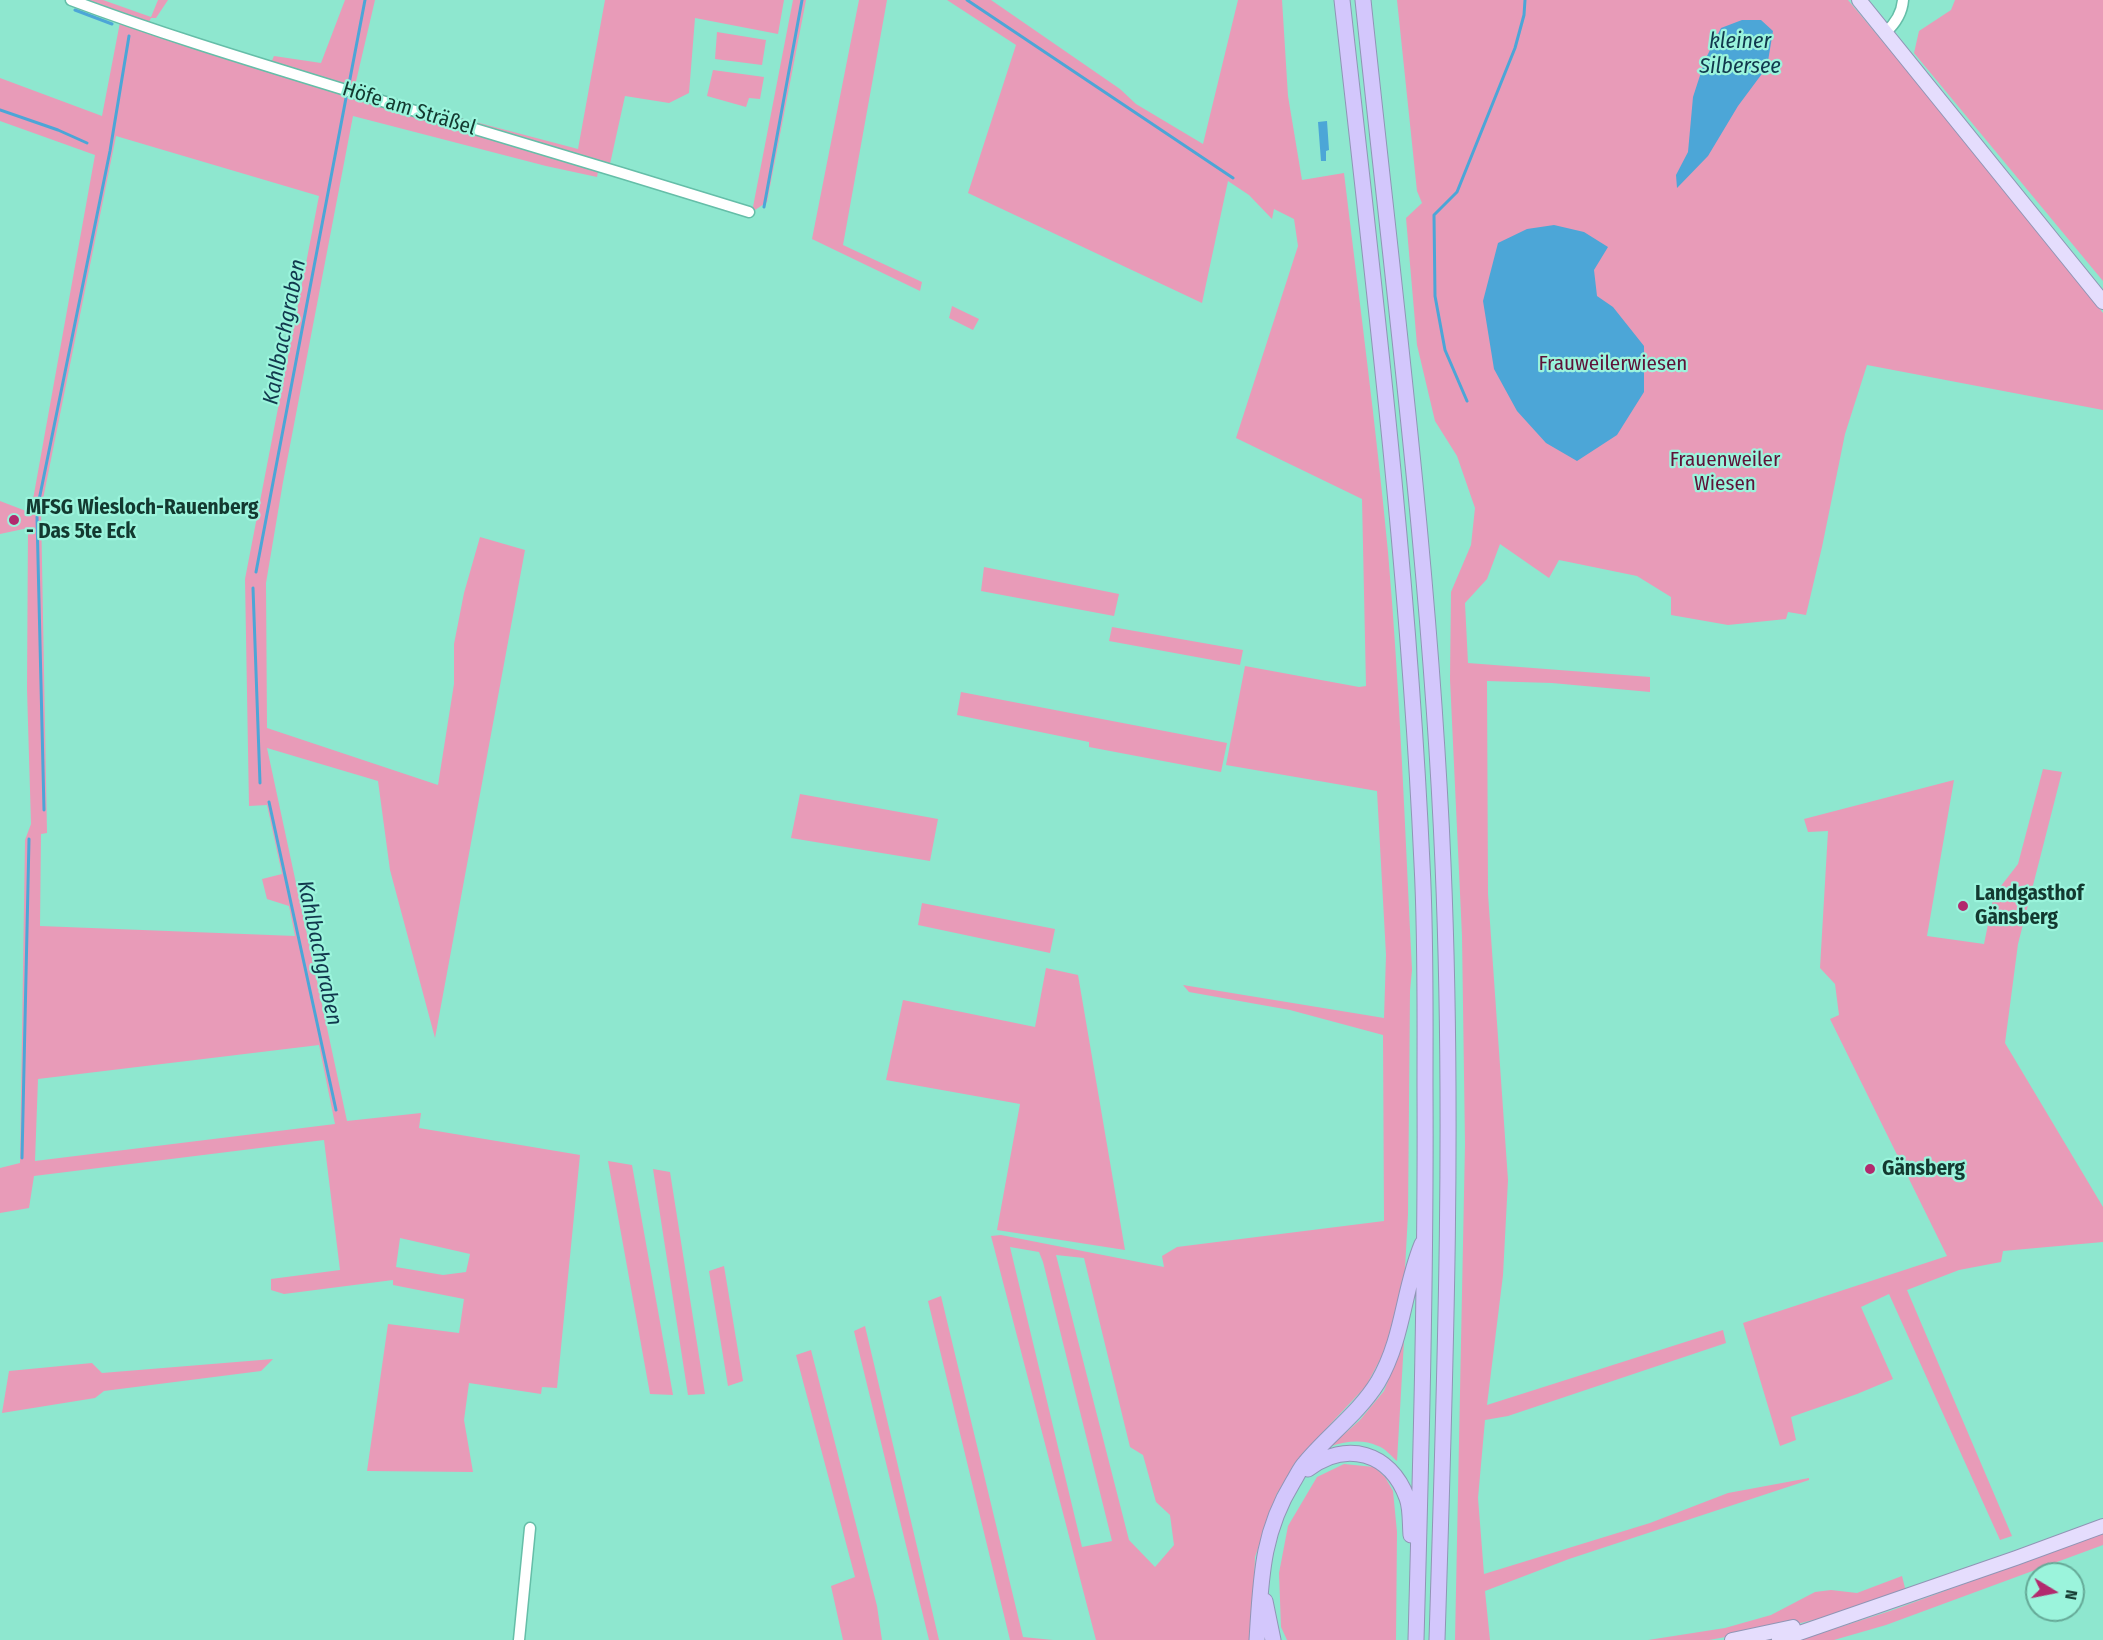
<!DOCTYPE html>
<html>
<head>
<meta charset="utf-8">
<style>
	body { margin:0 }
	#map { position:relative; width:2103px; height:1640px; overflow:hidden; background:#8ee7cf; font-family:"Fira Sans Condensed",sans-serif }
	canvas { display:block }
	.north { position:absolute; left:2025px; top:1562px; width:60px; height:60px; box-sizing:border-box; background:#9bf4dc; border:2px solid #65a997; border-radius:50%; rotate:100deg; font-size:16px; font-weight:700; line-height:24px; text-align:center; color:#133930 }
	.north::after { content:''; display:block; margin:auto; width:21px; height:27px; background:#b22a6e; clip-path:polygon(50% 0,100% 100%,50% 72%,0 100%) }
</style>
</head>
<body>
<div id="map">
<canvas width="2103" height="1640"></canvas>
<div class="north">N</div>
</div>
<script>
const ctx = document.querySelector('canvas').getContext('2d');
ctx.lineJoin = 'round';
function fill(path, color) { ctx.fillStyle = color; ctx.fill(path, 'evenodd'); }
function stroke(path, color, width, dash) { ctx.strokeStyle = color; ctx.lineWidth = width; ctx.lineCap = dash ? 'butt' : 'round'; ctx.setLineDash(dash || []); ctx.stroke(path); }
function drawText(font, color, halo, rows, align = 'center') {
  ctx.font = font + ' "Fira Sans Condensed",sans-serif'; ctx.lineWidth = 4.5; ctx.setLineDash([]); ctx.textBaseline = 'middle'; ctx.strokeStyle = halo; ctx.fillStyle = color; for (const [text, x, y, turn = 0] of rows) {
    ctx.save(); ctx.translate(x, y); ctx.rotate((+turn || 0) * Math.PI / 180); ctx.textAlign = isNaN(turn) ? turn : align; if (halo) ctx.strokeText(text, 0, 0); ctx.fillText(text, 0, 0); ctx.restore();
  }
}
fill(new Path2D(`
	M79 0H103L151 17 158 0H168L156 18H151L147 26 270 65 274 56 321 63 345 0H375L354 90 578 149 605 0H784L778 34 695 18 689 93 669 103 625 96 610 164 600 161 597 177 546 166 353 116 283 482 266 583 267 728 438 785 454 684V644L464 593 480 537 525 550 435 1038 390 870 378 781 267 748 347 1121 421 1113 419 1128 580 1155 557 1388 542 1387 541 1394 469 1383 464 1420 473 1472 367 1471 388 1324 459 1333 464 1299 393 1285V1280L284 1294 271 1290V1279L340 1270 324 1140 34 1176 29 1208 0 1213V1168L20 1163 25 840 31 824 27 689 28 528 0 534V501L26 511 32 505 95 155 0 121V78L102 116 121 17ZM116 136 319 196 245 579 249 806 267 805 282 874 262 879 267 899 289 906 295 936 40 926 41 834 47 833 41 509ZM319 1045 335 1124 35 1161 38 1079ZM400 1238 470 1254 466 1272 443 1275 396 1267Z
	M793 0H806L767 202 752 212Z
	M859 0H887L843 245 922 282 920 291 812 239Z
	M947 0H991L1120 89 1136 104 1203 144 1238 0H1282L1288 96 1302 180 1344 173C1359 299 1376 425 1388 552 1400 691 1405 830 1412 970L1410 991 1408 1214 1405 1269 1398 1312 1384 1352 1366 1386 1321 1434 1277 1493 1255 1557 1252 1640H1096L991 1236 1001 1235 1164 1267 1162 1256 1177 1247 1384 1221 1383 1035 1290 1010 1189 992 1183 985 1384 1018 1386 955 1377 791 1226 765 1245 666 1359 687 1366 686 1362 499 1236 438 1298 246 1294 219 1274 209 1272 219 1249 195 1228 181 1202 303 968 193 1016 45ZM1010 1247 1039 1252 1043 1262 1112 1541 1082 1547ZM1056 1255 1084 1258 1130 1447 1143 1455 1156 1502 1170 1515 1174 1545 1155 1567 1129 1540Z
	M1397 0H1848L1949 121 2103 313V410L1867 365 1845 434 1822 547 1806 615 1788 612 1786 619 1728 625 1671 615V597L1637 576 1559 560 1549 578 1500 544 1487 579 1465 603 1468 663 1650 677V692L1552 683 1487 681 1488 894 1508 1180 1503 1275 1487 1405 1723 1330 1726 1343 1508 1416 1485 1420 1478 1498 1484 1574 1650 1523 1728 1493 1809 1478V1480L1569 1559 1485 1591 1490 1640H1455L1465 1144 1462 936 1450 679 1451 592 1471 545 1475 508 1457 456 1435 421 1417 345 1406 218 1422 203 1417 191Z
	M1955 0H2103V281L1914 53 1919 31 1951 10Z
	M717 32 766 40 762 65 715 59Z
	M713 70 764 77 760 99 749 98 746 107 707 96Z
	M952 306 979 319 973 330 949 318Z
	M984 567 1119 594 1114 616 981 591Z
	M1112 627 1243 650 1240 665 1109 641Z
	M961 692 1227 743 1221 772 1089 747V742L957 715Z
	M2043 769 2062 772 2018 944 2005 1043 2103 1207V1242L2003 1251 2001 1262 1959 1270 1907 1290 2012 1536 2000 1540 1889 1294 1861 1307 1893 1379 1857 1394 1791 1417 1796 1440 1780 1446 1743 1323 1947 1256 1830 1019 1839 1015 1835 984 1820 968 1828 831 1808 832 1804 819 1954 780 1927 936 1984 944 1994 895 2018 864Z
	M800 794 938 819 930 861 791 838Z
	M922 903 1055 929 1050 953 918 925Z
	M1046 968 1078 975 1125 1250 997 1230 1020 1104 886 1080 903 1000 1035 1027Z
	M608 1161 632 1165 673 1395 650 1394Z
	M653 1169 670 1172 705 1394 688 1395Z
	M724 1266 743 1381 728 1386 709 1271Z
	M941 1296 1023 1637 1053 1640H1010L928 1301Z
	M865 1326 939 1640H929L854 1331Z
	M1404 1341 1397 1461C1391 1456 1385 1448 1378 1446 1364 1439 1346 1441 1331 1446L1360 1420 1384 1391Z
	M811 1350 877 1606 882 1640H843L831 1586 855 1577 796 1355Z
	M273 1359 261 1371 104 1391 95 1398 2 1413 9 1371 92 1363 102 1373Z
	M1344 1464 1374 1467 1385 1477 1393 1491 1397 1532 1396 1640H1287L1281 1627 1279 1573 1288 1526 1317 1477Z
	M2103 1533V1545L1886 1625 1834 1640H1800L1893 1610Z
	M1902 1576 1906 1592 1841 1613 1797 1624 1709 1640H1648L1725 1628 1771 1615 1815 1592 1831 1590 1857 1593Z`), '#e89bb8');
fill(new Path2D(`
	M1742 20H1761L1773 31 1767 67 1738 106 1708 156 1677 188 1676 175 1688 152 1693 97 1705 60 1721 28Z
	M1327 121 1329 150 1326 151V161H1321L1318 122Z
	M1554 225 1584 232 1608 247 1594 270 1597 296 1613 307 1644 346V392L1617 435 1577 461 1546 443 1517 411 1494 369 1483 301 1498 243 1527 229Z`), '#4ca6d7');
stroke(new Path2D(`
	M967 0 1233 178
	M75 10 112 24
	M349 84 365 0
	M0 110 58 130 87 143
	M764 207 802 0
	M1467 401 1445 350 1435 296 1434 215 1457 192 1515 48 1524 15 1525 0
	M38 505 110 151 129 36
	M37 517 44 810
	M256 572 346 98
	M253 588 260 783
	M269 802 336 1110
	M22 1158 29 839`), '#4ca6d7', 3);
const minor = new Path2D(`
	M71 0C164 35 258 63 352 92 485 132 617 171 749 212
	M1885 33C1895 24 1902 14 1903 0
	M519 1640 530 1528`);
const major = new Path2D(`
	M1859 0 2103 302
	M1732 1640 1793 1627
	M1779 1640 2016 1558 2103 1526`);
const highway = new Path2D(`
	M1342 0C1374 287 1409 575 1422 864 1426 938 1425 1012 1425 1087 1426 1271 1421 1456 1416 1640
	M1363 0C1393 287 1431 575 1443 864 1454 1122 1445 1382 1437 1640
	M1308 1469C1346 1440 1390 1452 1407 1498 1411 1508 1410 1524 1411 1535
	M1265 1601 1273 1640
	M1257 1640C1261 1581 1261 1534 1293 1482 1297 1476 1300 1468 1305 1463 1328 1435 1359 1413 1378 1382 1404 1337 1403 1290 1422 1244`);
stroke(minor, '#65bea8', 13);
stroke(major, '#9095b5', 16);
stroke(highway, '#9095b5', 17);
stroke(minor, '#fff', 10);
stroke(major, '#e5ddfd', 14);
stroke(highway, '#d3c7fc', 15);
for (const [x, y, r, color] of [
	[14,520,6,"#b22a6e"],
	[1963,906,6,"#b22a6e"],
	[1870,1169,6,"#b22a6e"]
]) { const dot = new Path2D(); dot.arc(x, y, r, 0, 2 * Math.PI); ctx.fillStyle = color; ctx.fill(dot); stroke(dot, '#9bf4dc', 2); }
drawText('21px', '#133930', '#9bf4dc', [
	["Höfe am Sträßel",409,109,17]
]);
drawText('21px', '#5e1238', '#9bf4dc', [
	["Frauweilerwiesen",1613,364],
	["Frauenweiler",1725,460],
	["Wiesen",1725,484]
]);
drawText('bold 21px', '#133930', '#9bf4dc', [
	["MFSG Wiesloch-Rauenberg",26,508],
	["- Das 5te Eck",26,532],
	["Landgasthof",1975,894],
	["Gänsberg",1975,918],
	["Gänsberg",1882,1169]
], 'left');
drawText('italic 22px', '#11384d', '#9bf4dc', [
	["kleiner",1740,42],
	["Silbersee",1740,67],
	["Kahlbachgraben",285,332,-79],
	["Kahlbachgraben",319,953,78]
]);
</script>
</body>
</html>
